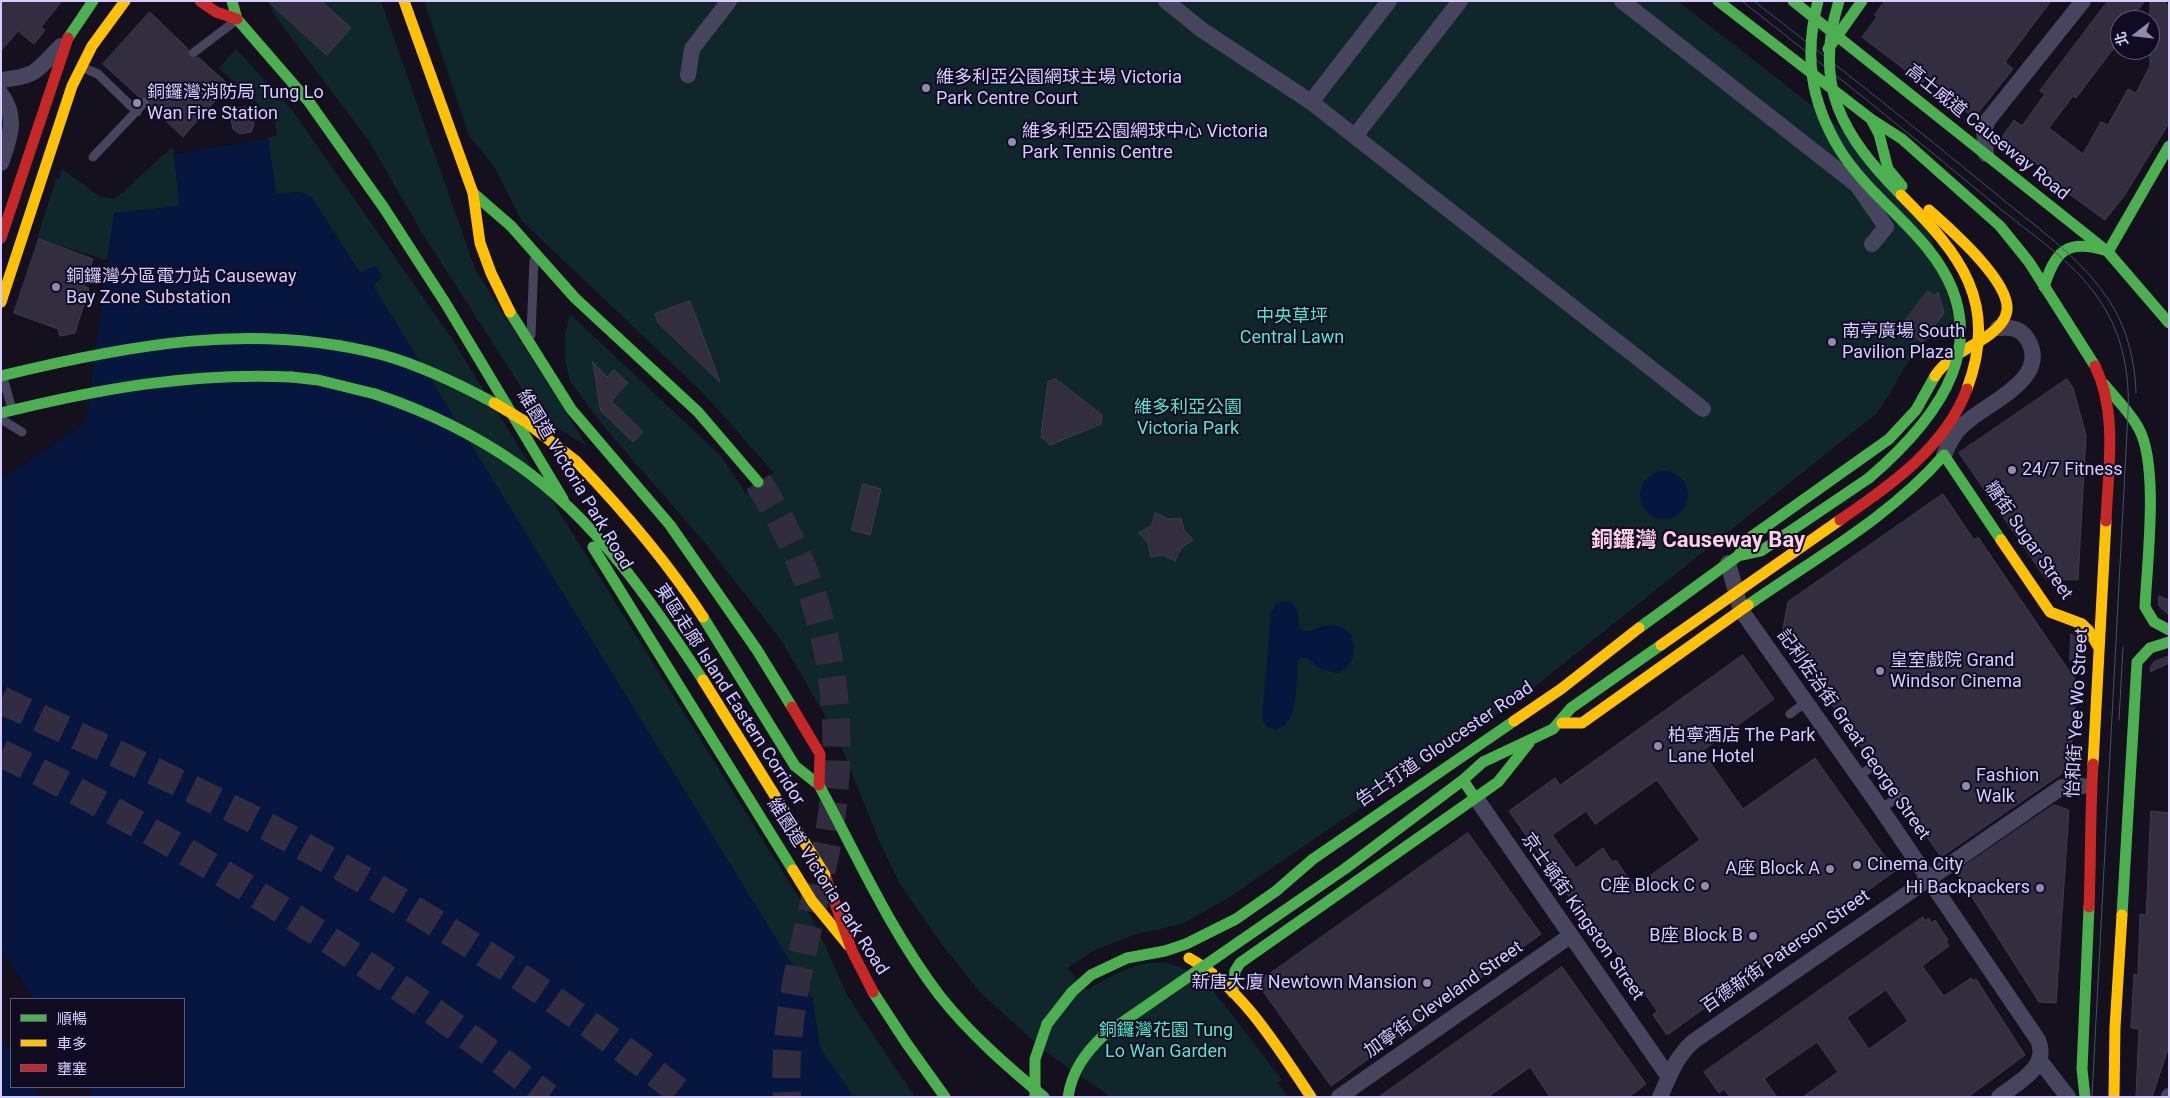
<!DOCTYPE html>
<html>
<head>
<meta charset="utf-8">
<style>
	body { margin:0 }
	#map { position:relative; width:2170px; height:1098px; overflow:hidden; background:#14101d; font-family:Roboto,"Noto Sans TC",sans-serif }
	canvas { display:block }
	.frame { position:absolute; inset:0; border:2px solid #d5ccff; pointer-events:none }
	.legend { position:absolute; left:10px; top:998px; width:175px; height:90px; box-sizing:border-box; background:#110b22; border:1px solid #5f587a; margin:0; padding:6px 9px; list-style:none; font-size:15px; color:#d5ccff }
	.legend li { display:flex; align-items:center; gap:10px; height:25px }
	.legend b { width:25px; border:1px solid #5f587a }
	.north { position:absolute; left:2110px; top:10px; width:50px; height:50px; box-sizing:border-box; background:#110b22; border:1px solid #5f587a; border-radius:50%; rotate:254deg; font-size:14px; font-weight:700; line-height:20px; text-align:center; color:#d5ccff }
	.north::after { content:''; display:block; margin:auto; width:18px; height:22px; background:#918ab0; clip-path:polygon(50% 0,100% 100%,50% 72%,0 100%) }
</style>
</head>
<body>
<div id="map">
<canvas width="2170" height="1098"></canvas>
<div class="frame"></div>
<ul class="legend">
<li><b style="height:6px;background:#4caf50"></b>順暢</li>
<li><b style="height:6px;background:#ffc107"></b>車多</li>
<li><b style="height:6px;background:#c62828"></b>壅塞</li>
</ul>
<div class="north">北</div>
</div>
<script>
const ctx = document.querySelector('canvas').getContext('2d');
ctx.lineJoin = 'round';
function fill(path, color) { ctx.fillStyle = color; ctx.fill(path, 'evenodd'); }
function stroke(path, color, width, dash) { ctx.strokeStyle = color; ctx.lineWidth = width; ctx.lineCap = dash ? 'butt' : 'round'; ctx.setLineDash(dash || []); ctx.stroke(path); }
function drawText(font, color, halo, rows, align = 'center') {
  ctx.font = font + ' Roboto,"Noto Sans TC",sans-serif'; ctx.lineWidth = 4; ctx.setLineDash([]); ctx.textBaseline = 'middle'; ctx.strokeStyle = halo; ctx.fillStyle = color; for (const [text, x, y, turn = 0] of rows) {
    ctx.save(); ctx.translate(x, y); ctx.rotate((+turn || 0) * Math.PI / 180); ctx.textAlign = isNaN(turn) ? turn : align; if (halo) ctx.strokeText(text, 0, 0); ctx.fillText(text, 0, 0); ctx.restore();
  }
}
fill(new Path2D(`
	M268 1H381L475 269 587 446 541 418 422 233 369 141 275 16Z
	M424 1H1678L1833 122 1927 223 1955 323C1939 332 1924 341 1913 355 1899 374 1891 396 1876 414L1518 700 1228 898 1182 924 1133 935 1093 951 1067 968 1087 990C1132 963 1164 947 1209 985L1282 1080 1278 1083 1288 1097H1111L1044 1051 979 991 940 942 900 884 881 845 837 736 781 640 705 543 606 429 570 382 565 359V334L570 314 720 455 746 493 774 473 706 396 522 221 494 166 469 136Z
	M236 49 293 111 452 339 817 927 848 997 915 1097H854L820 1049 812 997 373 286 382 276 376 267 360 273 312 198 301 192 276 194 268 138 277 135 274 119 219 68Z
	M173 146 180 206 114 213 107 260 37 239 56 178 59 179 62 169 99 196 113 199 122 193Z`), '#0f272a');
fill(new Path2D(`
	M268 138 276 194 301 192 312 198 359 273 376 266 382 276 373 286 812 997 820 1049 854 1097H94L88 1087H184V999H33L1 948V480L86 422 114 213 179 206 174 154Z
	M1640 495a24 24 0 1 1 48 0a24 24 0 1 1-48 0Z
	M1288 601C1302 607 1296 618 1301 630 1319 635 1325 613 1351 634 1356 651 1355 666 1337 673L1320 669 1307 658H1302L1298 660C1295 683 1301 723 1275 730L1267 727 1262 719 1271 613 1277 603Z
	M1 1036 11 1052V1087H33L39 1097H1Z`), '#06163e');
const building = new Path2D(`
	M1 1H62L41 27 45 30 34 44 18 31 1 51Z
	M268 1H321L351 28 327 55Z
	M1885 1H2051L2005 62 2013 69 1974 118 1926 79 1922 83 1862 37 1877 17 1875 15Z
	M2108 1H2145L2130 20H2120V40L2076 98 2073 96 2049 128 2083 154 2101 122 2108 125 2128 89 2136 93 2150 66V1H2162L2169 6V123L2124 196 2105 220 2043 175 2046 171 2002 137 2014 120 2022 126 2045 94 2040 91Z
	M150 12 188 49V57L193 59 198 57 229 85 183 137 150 106 151 101 149 97 140 98 103 64Z
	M246 107 252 113 254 125 251 132 240 134 233 129 229 110Z
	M39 239 93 259 84 286 89 288 75 333 60 336 58 329 14 313Z
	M1928 291 1935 296 1938 292 1944 313 1922 342 1901 326Z
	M690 301 720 382 658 323 655 314Z
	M593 362 607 377 614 370 628 383 611 401 643 432 633 442 601 411Z
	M1056 379 1102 415 1101 424 1050 445 1041 437 1048 382Z
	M2067 379 2073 388 2086 435 2078 580 2046 579 1959 453Z
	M863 484 881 489 870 535 852 530Z
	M1943 494 1974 540 1978 537 2076 681 2070 768 1941 857 1902 801 1904 793 1901 790 1896 791 1891 784 1889 786 1878 771 1880 766 1879 762 1871 761 1782 633 1788 602Z
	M1156 513 1168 519 1181 518 1184 530 1193 540 1181 548 1175 561 1163 555 1151 557 1148 543 1139 533 1151 526Z
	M2159 596 2169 600V615L2159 606Z
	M2071 634 2078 639 2085 651 2084 668 2070 660Z
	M1743 655 1774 699 1702 751 1743 809 1815 758 1895 871 1667 1035 1653 1015 1657 1011 1613 948 1608 952 1509 811 1555 778 1560 785ZM1657 780 1700 840 1634 887 1616 860 1612 862 1603 848 1576 868 1552 835 1586 811 1595 824Z
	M2169 656V663L2150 672 2151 666 2154 662Z
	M2054 805 2069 810 2056 1003 2039 1002 1956 872Z
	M2151 811 2169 813V1046L2152 1097H2136L2139 1029 2131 1028 2134 974 2138 975 2140 914 2146 915Z
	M1468 833 1541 934 1331 1086 1257 983Z
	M1923 917 1925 921 1929 918 1932 923 1935 920 1948 940 1946 941 1949 946 1922 966 1944 996 1971 978 1973 981 1976 979 2025 1055 1968 1097H1803L1838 1072 1817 1042 1764 1079 1777 1097H1730L1724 1089 1719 1093 1704 1072ZM1886 990 1908 1021 1869 1049 1847 1018Z
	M1562 967 1646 1084 1629 1097H1550L1530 1067 1488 1097H1379Z`);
fill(building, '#322e3f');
stroke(building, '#403a51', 1);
stroke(new Path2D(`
	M758 482C832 597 852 722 825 855 808 934 782 1015 787 1097
	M1 700C90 742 181 782 268 827 415 905 555 994 686 1097
	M1 753C195 848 378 964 548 1097`), '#312c3f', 28, [28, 14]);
stroke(new Path2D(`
	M193 53 234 22
	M84 68 98 74 137 112
	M93 157 145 102
	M531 335 534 260
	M3 378 12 409
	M1 419 22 432
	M1790 714 1806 702
	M1858 776 1874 766
	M1881 809 1899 796`), '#47445e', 9);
stroke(new Path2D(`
	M1166 1 1202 30 1311 102 1703 409
	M1622 1 1857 185 1886 227 1872 244
	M688 75 692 49 729 1
	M1 80C38 76 36 71 61 46
	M1 94C18 117 10 138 1 163
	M1311 102 1389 1
	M1355 136 1460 1
	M1986 154 1984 131 1988 120 2083 1
	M1944 455C1949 444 1953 434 1962 426 1985 403 2051 380 2028 340 2021 328 2011 327 1998 328
	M1728 563 1741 610 1875 800 2038 1040C2050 1067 2018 1082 1999 1097
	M1476 798 1668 1076
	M2040 1061 2068 1097
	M1339 1097 1570 936
	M1660 1097C1670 1076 1675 1057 1694 1041L2062 787 2083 786
	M2169 1097V1096`), '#47445e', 16);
stroke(new Path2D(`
	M232 1 237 19 309 102 384 208 446 304 563 499
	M1718 1 1871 119 1902 139 2000 226 2029 262 2095 366
	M1793 1 2108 252 2169 323
	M68 38 93 1
	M1828 49 1862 1
	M1871 119 1879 134 1888 169 1902 186
	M473 193 511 226 575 298 698 412 758 482
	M2108 252 2169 146
	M2044 287C2055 252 2066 239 2104 250
	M510 312 571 409 670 525 757 650 792 707
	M292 377 318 380 375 394
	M2104 384C2115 398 2131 413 2139 429 2159 466 2147 563 2145 607L2154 622 2169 630
	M593 547 793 870
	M1738 556 1761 551 1869 478
	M1748 605C1815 558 1889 518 1944 455L2001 540
	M703 617 795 766 819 785C857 856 891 932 940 996 970 1034 1007 1066 1044 1097
	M1639 628 1738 556 1751 537 1889 439 1916 410 1935 376
	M1473 795 1463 780 1483 762 1553 729 1571 708 1661 645
	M775 796 798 832
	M1346 868 1463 780
	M2122 915 2137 662 2150 648 2169 642
	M873 992 907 1044 945 1097
	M1233 993 1235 971 1240 963 1498 782 1529 743
	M1047 1024 1072 992 1091 975 1127 958 1165 951 1186 944 1236 919 1276 891 1313 859 1514 721
	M2085 1097 2082 1069 2089 907`), '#4caf50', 11);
stroke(new Path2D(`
	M404 1 473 193 480 243 491 273 510 312
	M1929 210C1950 229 2010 281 2007 310 2006 320 1997 329 1989 335 1971 348 1948 356 1935 376
	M1 302 72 86 92 46 125 1
	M576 461C623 510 666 560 703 617
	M2001 540 2050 612 2082 624 2089 631 2099 648
	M1514 721 1561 689 1639 628
	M1562 723H1582L1748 605
	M2093 764 2106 521
	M793 870 812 901 848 945
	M1189 958C1242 987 1278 1048 1311 1097
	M2114 1097 2115 1027 2122 915`), '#ffc107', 11);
stroke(new Path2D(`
	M200 1 216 12 237 19
	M1 238 68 38
	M2095 366C2118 413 2108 470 2106 521
	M792 707 820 754 819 785
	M825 875 852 951 873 992
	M2089 907C2091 859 2090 812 2093 764`), '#c62828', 11);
stroke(new Path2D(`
	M1742 1C1828 69 1914 137 1998 207 2032 235 2073 261 2098 298 2122 332 2130 372 2128 413L2092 1097
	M1754 1C1835 64 1916 128 1995 193 2033 225 2078 255 2106 296 2126 324 2135 359 2136 393
	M2119 720 2123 647`), '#415368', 1);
stroke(new Path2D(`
	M1818 1C1804 55 1810 101 1840 150 1864 188 1900 214 1928 249 2000 338 1940 417 1869 478
	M1839 1C1812 86 1843 136 1901 195
	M1 376C127 345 254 321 383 355 422 366 459 384 494 403
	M375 394C426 411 474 434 518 465 595 519 652 602 703 680
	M1 413C98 389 192 372 292 377
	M1035 1097V1059L1047 1024
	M1068 1097C1072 1071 1085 1053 1104 1035L1346 868`), '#4caf50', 11);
stroke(new Path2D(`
	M1901 195C1961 255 1999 302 1967 389
	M494 403 526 422 576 461
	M1661 645 1840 520
	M703 680 775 796
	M798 832 825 875`), '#ffc107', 11);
stroke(new Path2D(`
	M1840 520C1889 486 1945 448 1967 389`), '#c62828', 11);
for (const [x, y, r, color] of [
	[926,88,5,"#918ab0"],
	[137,103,5,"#918ab0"],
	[1012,142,5,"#918ab0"],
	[56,287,5,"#918ab0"],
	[1832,342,5,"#918ab0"],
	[2012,470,5,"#918ab0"],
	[1880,671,5,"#918ab0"],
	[1658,746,5,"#918ab0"],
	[1966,786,5,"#918ab0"],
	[1857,865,5,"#918ab0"],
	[1830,869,5,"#918ab0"],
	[1705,886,5,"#918ab0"],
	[2040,888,5,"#918ab0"],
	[1753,936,5,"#918ab0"],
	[1427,983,5,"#918ab0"]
]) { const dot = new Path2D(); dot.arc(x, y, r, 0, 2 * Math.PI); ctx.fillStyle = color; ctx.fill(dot); stroke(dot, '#110b22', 2); }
drawText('18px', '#d5ccff', '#110b22', [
	["維多利亞公園網球主場 Victoria",936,78],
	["Park Centre Court",936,99],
	["銅鑼灣消防局 Tung Lo",147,93],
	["Wan Fire Station",147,114],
	["維多利亞公園網球中心 Victoria",1022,132],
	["Park Tennis Centre",1022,153],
	["銅鑼灣分區電力站 Causeway",66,277],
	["Bay Zone Substation",66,298],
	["南亭廣場 South",1842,332],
	["Pavilion Plaza",1842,353],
	["24/7 Fitness",2022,470],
	["皇室戲院 Grand",1890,661],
	["Windsor Cinema",1890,682],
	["柏寧酒店 The Park",1668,736],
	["Lane Hotel",1668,757],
	["Fashion",1976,776],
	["Walk",1976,797],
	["Cinema City",1867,865],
	["A座 Block A",1820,869,"right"],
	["C座 Block C",1695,886,"right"],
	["Hi Backpackers",2030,888,"right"],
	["B座 Block B",1743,936,"right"],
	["新唐大廈 Newtown Mansion",1417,983,"right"]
], 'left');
drawText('18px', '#d5ccff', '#110b22', [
	["高士威道 Causeway Road",1987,133,39],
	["維園道 Victoria Park Road",574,480,59],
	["糖街 Sugar Street",2028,541,55],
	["東區走廊 Island Eastern Corridor",729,695,57],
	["怡和街 Yee Wo Street",2078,713,-87],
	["記利佐治街 Great George Street",1853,735,55],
	["告士打道 Gloucester Road",1445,745,-34],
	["維園道 Victoria Park Road",827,887,57],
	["京士頓街 Kingston Street",1582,917,55],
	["百德新街 Paterson Street",1786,952,-35],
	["加寧街 Cleveland Street",1444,1000,-35]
]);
drawText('18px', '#4fe8cb', '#110b22', [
	["中央草坪",1292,317],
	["Central Lawn",1292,338],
	["維多利亞公園",1188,408],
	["Victoria Park",1188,429],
	["銅鑼灣花園 Tung",1166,1031],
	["Lo Wan Garden",1166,1052]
]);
drawText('bold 22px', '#ffceea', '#110b22', [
	["銅鑼灣 Causeway Bay",1698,541]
]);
</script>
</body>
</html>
